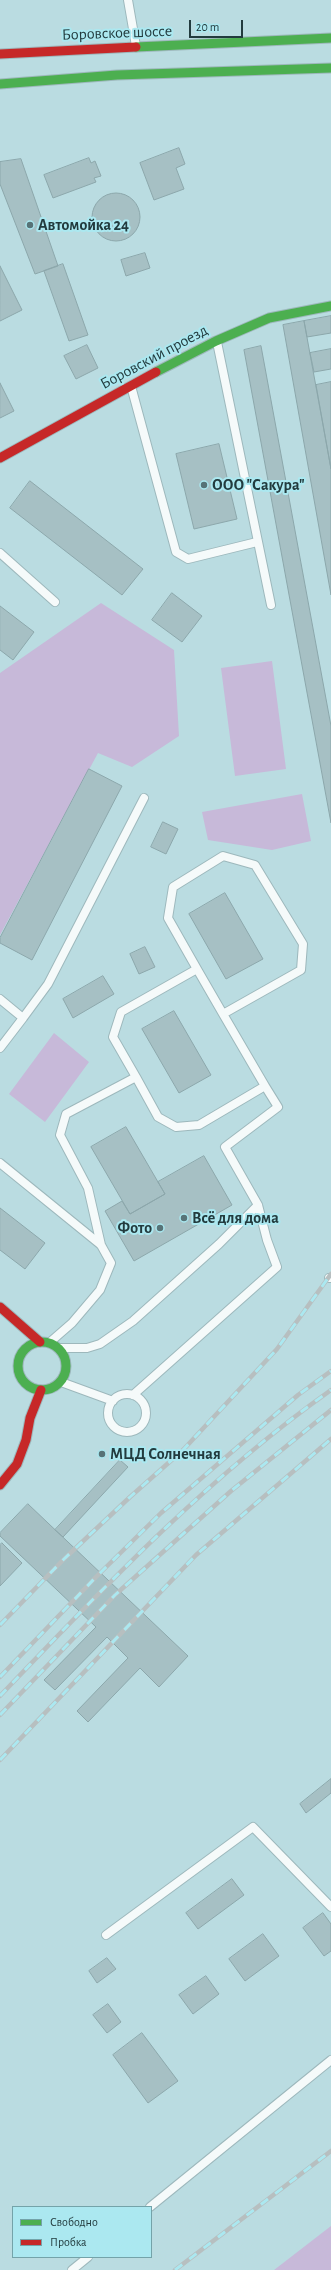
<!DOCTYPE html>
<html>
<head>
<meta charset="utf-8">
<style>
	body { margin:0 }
	#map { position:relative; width:331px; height:2270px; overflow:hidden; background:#badce1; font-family:"Alegreya Sans",sans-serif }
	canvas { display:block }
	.legend { position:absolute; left:12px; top:2206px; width:140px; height:52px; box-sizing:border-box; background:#abe8f0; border:1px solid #74a3a9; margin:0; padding:5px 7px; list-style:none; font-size:12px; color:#223b3e }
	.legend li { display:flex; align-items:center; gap:8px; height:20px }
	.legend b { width:20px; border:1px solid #74a3a9 }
	.scale { position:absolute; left:189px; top:20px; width:54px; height:18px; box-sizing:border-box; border:2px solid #223b3e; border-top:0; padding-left:5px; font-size:12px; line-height:14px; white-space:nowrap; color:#223b3e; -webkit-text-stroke:3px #abe8f0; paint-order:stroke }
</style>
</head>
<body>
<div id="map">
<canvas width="331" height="2270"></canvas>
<ul class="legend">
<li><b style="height:5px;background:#4caf50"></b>Свободно</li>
<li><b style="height:5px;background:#c62828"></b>Пробка</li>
</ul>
<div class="scale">20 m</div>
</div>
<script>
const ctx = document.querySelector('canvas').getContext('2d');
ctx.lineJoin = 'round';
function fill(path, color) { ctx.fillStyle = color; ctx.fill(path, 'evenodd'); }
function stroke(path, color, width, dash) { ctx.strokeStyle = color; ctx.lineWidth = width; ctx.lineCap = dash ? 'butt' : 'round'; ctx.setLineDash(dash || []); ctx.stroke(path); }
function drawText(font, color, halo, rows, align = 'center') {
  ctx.font = font + ' "Alegreya Sans",sans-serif'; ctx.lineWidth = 4; ctx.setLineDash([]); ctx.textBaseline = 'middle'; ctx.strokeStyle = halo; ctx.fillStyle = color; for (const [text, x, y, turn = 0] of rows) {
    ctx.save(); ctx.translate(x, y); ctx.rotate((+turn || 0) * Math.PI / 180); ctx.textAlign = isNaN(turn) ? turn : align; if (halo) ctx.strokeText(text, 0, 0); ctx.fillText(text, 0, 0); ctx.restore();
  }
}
fill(new Path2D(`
	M101 603 174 650 179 736 132 767 98 753 0 935V673Z
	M272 661 286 769 235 776 221 668Z
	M302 794 311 841 272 850 208 840 202 812Z
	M54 1033 89 1062 45 1122 9 1094Z
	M331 2226V2270H274Z`), '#c7b9d9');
const building = new Path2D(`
	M179 148 185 164 176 168 184 189 154 200 140 163Z
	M89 158 91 163 95 161 101 176 94 178 96 182 53 198 44 175Z
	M21 159 58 266 35 274 0 184V162Z
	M92 217a24 24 0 1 1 48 0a24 24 0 1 1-48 0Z
	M145 253 150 268 126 276 121 260Z
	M63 264 88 335 69 341 44 271Z
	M0 266 22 310 0 321Z
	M331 316V333L307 337 304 321Z
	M304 321 331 469V595L283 325Z
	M87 345 98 368 76 379 64 356Z
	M261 346 331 726V823L244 350Z
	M331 349V369L314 372 310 353Z
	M331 382V469L316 385Z
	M0 383 14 411 0 418Z
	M219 444 237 519 194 529 176 454Z
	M30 481 143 569 122 595 10 508Z
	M172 593 202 616 182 642 152 620Z
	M0 606 34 632 13 660 0 650Z
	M89 769 122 786 32 960 0 943V938Z
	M163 822 178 829 166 854 151 847Z
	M225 893 263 959 226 979 189 914Z
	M145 947 155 967 139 974 130 954Z
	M103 976 114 994 73 1018 63 999Z
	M174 1011 211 1075 179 1093 142 1029Z
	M126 1127 165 1194 130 1214 91 1147Z
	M204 1156 232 1205 134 1261 105 1211 122 1201 130 1214 165 1194 158 1182Z
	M0 1208 45 1243 25 1269 0 1250Z
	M120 1460 128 1467 63 1537 55 1530Z
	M28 1504 188 1656 159 1687 140 1668 88 1722 77 1711 128 1658 107 1637 55 1690 44 1680 96 1627 0 1536V1533Z
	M2 1543 22 1563 0 1586V1545Z
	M331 1779V1793L306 1813 300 1804Z
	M232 1879 244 1895 198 1929 186 1913Z
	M323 1913 331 1924V1951L324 1956 303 1928Z
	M263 1934 279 1956 245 1981 229 1959Z
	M107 1958 116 1969 97 1983 89 1971Z
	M206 1976 219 1994 193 2014 179 1995Z
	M108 2004 121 2022 107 2033 93 2015Z
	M142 2033 178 2081 148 2103 113 2055Z`);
fill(building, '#a6c0c4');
stroke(building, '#8ca7ab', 1);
const lane = new Path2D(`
	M128 0 136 46
	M217 342 271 605
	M131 386 176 552 188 559 257 542
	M0 553 55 602
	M0 999 23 1018 0 1048
	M23 1018 48 984 144 798
	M136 1077 158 1117 176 1127 199 1125 265 1086 223 1014
	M0 1163 101 1245 111 1263 100 1290 72 1323 49 1343
	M101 1245 88 1188 60 1135 66 1114 136 1077 113 1037 121 1012 197 969 168 918 173 887 223 856 255 865 303 944 301 970 223 1014 197 969
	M329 1278H331
	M58 1348H87L100 1344 133 1321 219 1244 258 1205
	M61 1382 113 1401
	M108 1413a19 19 0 1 1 38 0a19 19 0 1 1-38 0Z
	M133 1395 277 1267 267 1240 258 1205 225 1147 278 1107 265 1086
	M106 1935 253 1827 331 1907
	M150 2207 331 2060
	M72 2270 88 2257`);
const fast = new Path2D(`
	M136 47 331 38
	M0 84 117 75 331 68
	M156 372 216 341 269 318 331 306
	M18 1366a24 24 0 1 1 48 0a24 24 0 1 1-48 0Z`);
const jam = new Path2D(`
	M0 54 136 47
	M0 458 156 372
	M0 1307 40 1342
	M0 1485 17 1464 26 1440 30 1418 41 1390`);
stroke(lane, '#9db8bc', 10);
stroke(fast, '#9db8bc', 11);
stroke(jam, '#9db8bc', 11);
stroke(lane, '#f5fafa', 8);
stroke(fast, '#4caf50', 9);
stroke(jam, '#c62828', 9);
const rail = new Path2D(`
	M0 1625 63 1560 130 1497 183 1450 277 1349 331 1274
	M0 1677 96 1577 161 1513 298 1395 331 1371
	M0 1696C103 1588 208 1477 331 1390
	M0 1715 115 1595 231 1491 331 1410
	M0 1760 196 1555 331 1439
	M175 2270 331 2151`);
stroke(rail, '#b7bfc0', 4.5);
stroke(rail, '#abe8f0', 3, [9]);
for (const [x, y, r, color] of [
	[30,225,4,"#577377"],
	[204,485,4,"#577377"],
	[184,1218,4,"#577377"],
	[160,1228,4,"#577377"],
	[102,1454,4,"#577377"]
]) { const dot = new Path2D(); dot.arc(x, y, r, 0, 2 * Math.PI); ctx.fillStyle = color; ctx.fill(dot); stroke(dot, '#abe8f0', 1.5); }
drawText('16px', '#223b3e', '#abe8f0', [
	["Боровское шоссе",117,33,-2],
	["Боровский проезд",154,357,-28]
]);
drawText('bold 16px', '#223b3e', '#abe8f0', [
	["Автомойка 24",38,225],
	["ООО \"Сакура\"",212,485],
	["Всё для дома",192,1218],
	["Фото",152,1228,"right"],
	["МЦД Солнечная",110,1454]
], 'left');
</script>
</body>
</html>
